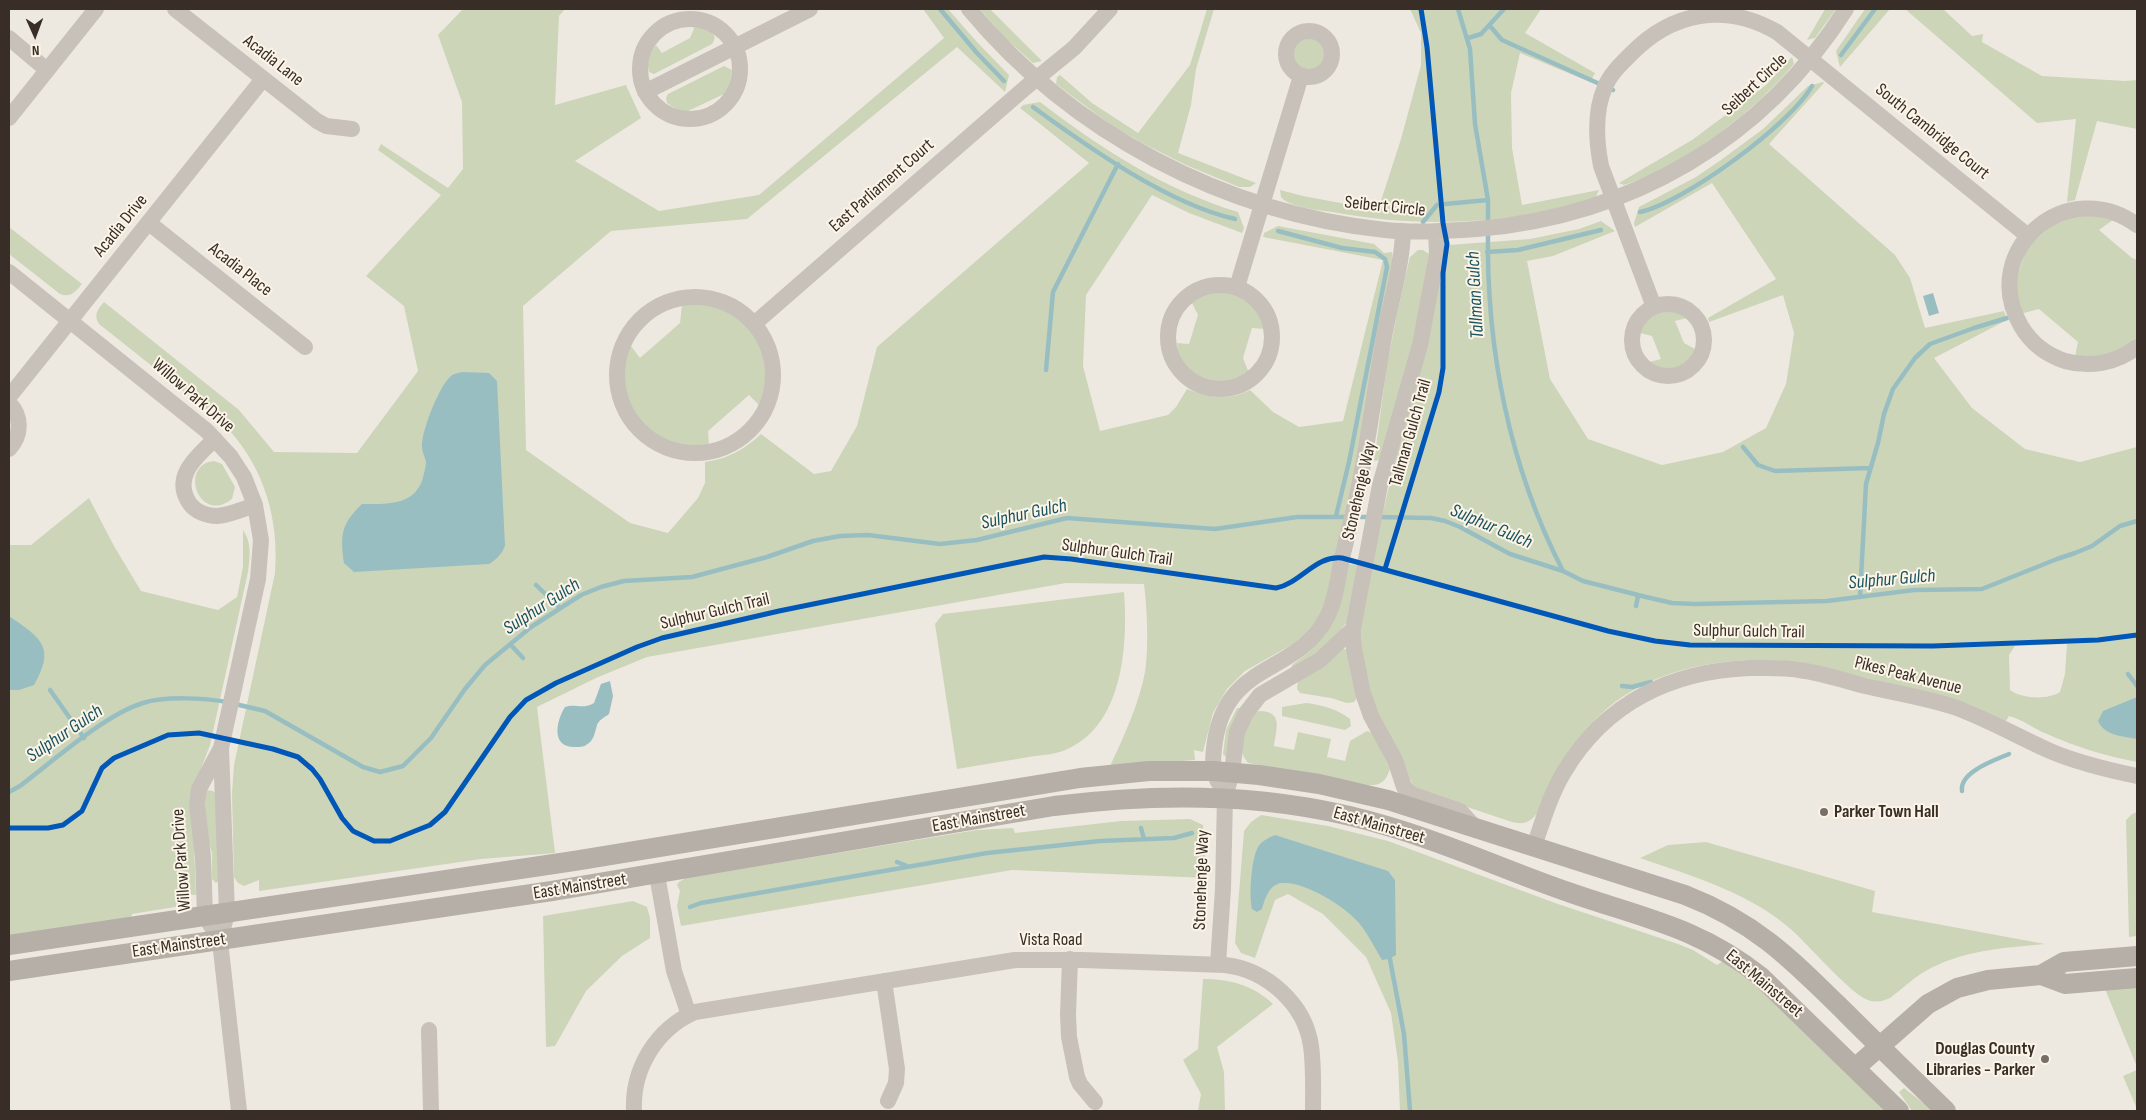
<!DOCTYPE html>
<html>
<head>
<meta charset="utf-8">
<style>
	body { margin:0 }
	#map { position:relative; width:2146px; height:1120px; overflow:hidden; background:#eee9e0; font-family:"Sofia Sans Condensed",sans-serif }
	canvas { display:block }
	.frame { position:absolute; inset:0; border:10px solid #382e27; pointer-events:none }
	.north { position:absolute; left:10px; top:10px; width:50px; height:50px; -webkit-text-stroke:4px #fbf4e7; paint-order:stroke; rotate:178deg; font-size:14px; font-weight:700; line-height:20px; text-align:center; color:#382e27 }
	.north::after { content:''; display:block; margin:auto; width:18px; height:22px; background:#382e27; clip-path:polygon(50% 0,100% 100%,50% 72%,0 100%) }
</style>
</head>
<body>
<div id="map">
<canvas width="2146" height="1120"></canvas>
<div class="frame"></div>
<div class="north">N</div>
</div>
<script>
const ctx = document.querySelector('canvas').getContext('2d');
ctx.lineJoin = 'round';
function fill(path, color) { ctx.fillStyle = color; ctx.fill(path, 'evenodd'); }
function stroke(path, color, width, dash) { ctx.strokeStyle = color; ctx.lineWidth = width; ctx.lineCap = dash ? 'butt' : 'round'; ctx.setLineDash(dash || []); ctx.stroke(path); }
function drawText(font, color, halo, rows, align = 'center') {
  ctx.font = font + ' "Sofia Sans Condensed",sans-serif'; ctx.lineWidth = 4; ctx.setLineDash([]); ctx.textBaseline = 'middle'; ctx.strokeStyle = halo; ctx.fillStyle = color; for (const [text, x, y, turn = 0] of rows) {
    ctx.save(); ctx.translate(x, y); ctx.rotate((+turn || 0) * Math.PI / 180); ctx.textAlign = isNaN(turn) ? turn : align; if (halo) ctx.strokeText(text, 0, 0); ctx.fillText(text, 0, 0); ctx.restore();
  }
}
fill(new Path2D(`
	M463 9H565L559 16 555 105 626 85 641 118 575 161 659 211 759 195 944 38 923 9H948L977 42 1009 75 1005 92 957 47 747 219 611 231 523 306 526 450 630 523 668 533 698 498 705 483V462C728 459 745 449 761 434L814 474 831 471 857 426 877 347 1089 163 1020 108 1023 105 1040 102C1100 148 1165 190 1238 212L1244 228 1242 233 1189 213 1152 195 1086 295 1083 366 1100 431 1168 415 1176 407 1187 389C1209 398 1228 401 1250 390L1273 412 1299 427 1343 421 1383 260 1263 237 1264 233 1278 226 1374 244 1384 253 1392 252 1393 259 1355 481 1324 611 1305 634 1293 644 1245 671 1227 689 1213 713 1203 752 1194 750 1195 760 1110 766C1124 736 1139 704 1145 672 1149 649 1147 607 1144 584L1066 583 647 657 596 678 537 707 555 853 481 859 259 891V880L244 886 238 883 234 877 232 793 234 765 275 573C279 520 265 470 229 430 214 414 196 401 179 388 153 367 126 345 99 324 93 315 98 309 104 302L239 410 274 452 357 453 418 371 404 306 366 276 441 195 378 150 381 144 448 188 463 169 462 102 438 35Z
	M980 9H990L1042 61 1033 63 1004 37Z
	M1207 9H1214L1196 69 1191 105 1178 153 1256 183 1250 187H1239L1186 165 1142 143 1111 125 1056 84 1057 77 1060 75 1092 103 1138 133 1190 65Z
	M1410 9H1541L1525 33 1595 73 1590 82 1520 53 1511 93 1512 148 1522 205 1599 190 1596 197C1511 226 1420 228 1332 212 1318 210 1296 208 1284 200L1281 197 1280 190 1303 196 1378 210 1401 139 1421 65V33Z
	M1825 9H1836L1815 38 1807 40Z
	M1865 9H1890L1840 67 1836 51Z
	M1905 9H1943L1972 36 1983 34 1982 42 2042 76 2125 81 2137 80V129L2097 121 2075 200 2067 202 2076 119 2037 123Z
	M695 26C705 27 721 32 712 44L654 74 649 72C646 63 650 52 656 45L662 53 690 38Z
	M1291 54a18 18 0 1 1 36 0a18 18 0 1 1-36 0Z
	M1792 57 1794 64C1755 111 1683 167 1624 185L1619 183 1692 140 1766 85Z
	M724 66 732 70 729 89 726 93 686 112 679 111 667 103 666 98 668 94Z
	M1823 82 1824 83 1769 144 1895 255 1910 278 1925 328 2004 311 2007 320 1934 358 1972 408 2025 449 2080 462 2137 447V762C2106 756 2076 747 2047 734 2034 729 2022 719 2009 716L2006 721 1969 704 1815 665C1743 652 1652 663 1598 717 1589 726 1578 738 1570 749 1559 765 1546 807 1533 818 1526 824 1520 824 1512 822L1422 792 1414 787 1377 716 1362 657 1361 627 1371 562 1438 282H1445V264L1449 245 1530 239 1579 229 1601 221 1615 231 1553 256 1527 261 1550 379 1588 439 1662 465 1723 452 1766 428 1786 384 1794 333 1783 295 1709 322 1708 318 1776 279 1712 183 1635 227 1634 223 1639 207 1696 177 1721 160 1763 129 1808 86ZM2067 644 2065 674 2060 692C2048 700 2022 699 2010 690L2009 655 2015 646Z
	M2085 213 2113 220 2099 230 2132 258 2137 260V338L2133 343 2105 356 2075 357 2078 342 2039 309 2020 314 2016 281 2027 247 2058 220Z
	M9 227 82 284C75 292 71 298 60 294L9 254Z
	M1418 250H1423L1429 254 1411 355 1381 455 1379 460 1374 461 1387 365 1397 314 1410 257Z
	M1214 290C1233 290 1271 305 1265 329L1252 328 1243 358 1249 373C1245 378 1239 380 1232 382 1205 389 1178 371 1177 343L1189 344 1198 315 1191 301 1203 293Z
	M686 303C743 300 777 346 765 400L759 405 749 395 708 431 709 446C701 449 694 448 686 447 641 442 609 391 627 348L631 346 640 358 680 323 682 305Z
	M1667 309 1685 313 1687 318 1675 321 1684 343 1697 350C1688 369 1670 374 1651 366L1649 362 1661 359 1652 336 1640 333C1644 318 1653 312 1667 309Z
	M214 461 222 464 235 487 232 499C199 525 178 465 214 461Z
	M89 498 114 546 141 591 218 610 237 597 243 567V530C252 543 250 556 248 572L210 745 192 793 196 895 181 894V906L132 914 131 918 9 936V545H31Z
	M1349 564 1357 565 1346 623 1329 645 1291 669 1292 665 1309 652 1319 641 1347 566Z
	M1124 592C1128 647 1123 728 1063 751 1052 755 1040 755 1029 757 1005 761 981 765 957 769L935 624 943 614Z
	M1341 648 1348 650 1357 698 1354 702 1347 703 1331 698 1300 693 1297 689 1298 680Z
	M1306 703C1322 705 1337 709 1350 719L1351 726 1345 730 1282 716V707Z
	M1237 708H1240L1226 757 1223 754 1226 730Z
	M1259 711C1284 711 1276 730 1274 746L1294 750 1298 732 1331 739 1327 757 1345 761 1350 741 1367 731 1375 734 1390 769C1386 781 1381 786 1367 785L1248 763C1233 744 1245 731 1255 713Z
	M206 790 213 791 217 796 219 881 216 883 212 879V853L204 827Z
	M2137 812V936L2129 937 2126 820 2132 814Z
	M1261 815 1328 826 1388 841 1555 903 1678 944 1693 950 1717 965 1723 961 1746 976 1886 1111H1400L1398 1062 1391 1013 1366 957 1323 914 1288 894 1275 900 1255 958 1241 953 1235 943 1244 831 1251 822Z
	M1190 819 1203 825 1204 847 1208 878 1012 870 681 926 677 906 680 891 677 885 679 882 686 878 977 830 1013 828 1015 833 1121 821Z
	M1706 842 1875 891 1872 912 2045 944C2004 948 1961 950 1924 972 1912 979 1902 989 1890 998 1884 1001 1875 1003 1868 1000 1852 995 1810 947 1795 933 1752 893 1694 877 1640 858L1668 845Z
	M633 901 647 907 650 918V938L622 956 586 991 555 1046 546 1047 543 916Z
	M1203 979C1230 979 1253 985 1273 1004L1217 1047 1224 1072 1225 1111H1198L1201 1094 1183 1060 1198 1049Z
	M2137 986V1067L2105 989Z
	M2137 1070V1109L2123 1076Z
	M1904 1088 1934 1111H1912L1899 1092Z`), '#ccd5b8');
fill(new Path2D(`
	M1933 293 1939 313 1929 316 1923 296Z
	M462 372 489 373 497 381 505 546C501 555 497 559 489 564L354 572 344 563C340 535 341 524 362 504 389 504 418 506 424 473 425 470 426 465 426 462 425 457 422 452 422 447 421 432 439 386 451 376 453 374 458 373 462 372Z
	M9 616C41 638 56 647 34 685L19 690H9Z
	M610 681 613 696 609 714C605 717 599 720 597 725 595 732 594 741 586 745 584 747 578 747 574 747 551 747 556 721 565 707 576 703 581 710 594 703L601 684Z
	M2137 697V739C2122 736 2105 736 2098 721L2103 711Z
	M1275 835 1388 871 1395 880 1396 955 1389 959 1382 960C1375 948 1368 934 1359 923 1345 906 1304 881 1282 883 1269 884 1265 899 1262 909L1257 912 1252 909C1249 896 1251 862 1257 849 1261 841 1268 838 1275 835Z`), '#99bec2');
stroke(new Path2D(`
	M940 9 977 53 1004 81
	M1458 9 1470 49 1475 124 1488 200V224
	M1490 26 1502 40 1613 90
	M1468 38 1481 34 1504 9
	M1841 55 1875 9
	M1033 107C1088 147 1168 204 1235 219
	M1445 204 1488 200
	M1640 212C1683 203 1790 125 1812 86
	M1423 222 1437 205
	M1278 231 1342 248 1375 252 1385 259 1387 267 1349 462 1336 516
	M1488 231C1486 347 1509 467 1563 571
	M1487 252 1518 250 1601 230
	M1046 370 1053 292 1118 164
	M1743 447 1758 465 1775 471 1870 468
	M1377 517 1431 518 1445 521 1460 527 1510 554 1563 571 1583 581 1646 597 1672 603 1695 604 1827 601 1914 590 1982 589 2057 559 2075 553 2092 546 2120 526 2137 521
	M536 585 560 608
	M1860 597 1866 484 1878 443 1884 414 1893 389 1915 358 1930 344 1974 328 2007 318
	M1636 606 1638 596
	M510 644 523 658
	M2128 674 2137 686
	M1622 686 1632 687 1651 682
	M50 690 84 738
	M235 704 265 711 363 767 380 772 403 766 431 738 465 689 485 665 531 627 581 595 601 587 624 581 692 577 767 557 813 541 840 536 868 535 940 544 977 540 1067 518 1215 529 1297 517H1370
	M1962 791C1959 772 1995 760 2009 754
	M9 792 20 786C53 761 106 714 143 703 164 696 205 698 227 702
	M1141 828 1144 839
	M897 862 907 866
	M690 907 701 903 987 853 1100 841 1174 838 1192 833
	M1389 954 1404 1034 1410 1111`), '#99bec2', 4.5);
stroke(new Path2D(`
	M175 9 317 121 326 126 352 129
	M969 9C1072 133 1224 213 1385 230 1415 233 1446 231 1477 229 1631 216 1763 140 1846 9
	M640 69a50 50 0 1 1 100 0a50 50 0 1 1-100 0Z
	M1286 54a23 23 0 1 1 46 0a23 23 0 1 1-46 0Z
	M9 38 47 70
	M645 92 810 9
	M9 118 96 9
	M149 223 305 347
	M2137 225C2068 174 1977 250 2021 326 2031 343 2047 355 2065 361 2090 368 2117 363 2137 347
	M9 272 207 431 231 457 244 477 255 505 261 540 258 579 221 748 227 913 220 941 239 1111
	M1168 337a52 52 0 1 1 104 0a52 52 0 1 1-104 0Z
	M1237 287 1301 76
	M617 375a78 78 0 1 1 156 0a78 78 0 1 1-156 0Z
	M1632 340a36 36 0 1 1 72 0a36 36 0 1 1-72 0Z
	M1654 307 1601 166C1596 140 1594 112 1605 87 1610 74 1621 64 1631 54 1672 12 1725 2 1777 32L2028 236
	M754 324 1025 88 1074 48 1110 9
	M9 397 263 79
	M9 403C22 416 22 435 9 449
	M215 439C197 456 171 477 190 504 196 512 207 516 217 516 230 515 243 509 255 505
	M1353 629 1354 649 1363 693 1371 716 1395 760 1404 787 1411 794 1460 811 1474 826
	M1218 782C1211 768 1213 756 1215 741 1228 660 1296 676 1327 617 1336 600 1338 577 1342 558 1348 533 1355 507 1360 481 1369 435 1375 389 1383 343 1389 305 1402 270 1403 231
	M1534 846C1543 821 1550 795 1564 772 1605 703 1671 671 1750 668 1766 668 1783 667 1799 670 1822 673 1843 680 1865 686 1896 693 1928 698 1957 708 1989 720 2019 737 2050 751 2078 763 2108 770 2137 776
	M657 875 674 971 689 1015
	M220 941 205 916 203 857 197 805 199 789 221 748
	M1070 959 1068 1015 1069 1037 1077 1077 1080 1084 1095 1102
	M1218 964 1223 889 1225 797 1232 772 1237 732 1246 713 1260 695 1320 660 1353 629 1380 485 1420 345 1437 254 1436 232
	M884 981 897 1069 896 1083 888 1101
	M429 1030 431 1111
	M634 1111C632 1069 656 1029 695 1012L1015 960H1082L1225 965C1267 970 1305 1004 1311 1046 1314 1067 1313 1090 1313 1111`), '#c7c1b9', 16);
stroke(new Path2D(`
	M9 945 574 861 1080 778 1149 771H1213L1259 775 1319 784 1388 800 1685 895C1757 923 1792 960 1846 1013 1879 1046 1913 1079 1946 1111
	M9 971 552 891 1054 806C1166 792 1278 793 1387 826 1450 844 1509 872 1571 893 1643 918 1698 927 1760 976L1899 1111
	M2041 975 2065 984 2137 978
	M1855 1068 1928 1004 1957 988 1988 980 2041 975 2064 962 2137 956`), '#b6afa8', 20);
stroke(new Path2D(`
	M1385 569 1439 392 1443 368V273L1447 244 1443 223 1427 47 1421 9
	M9 828H48L63 825 82 811 102 768 114 758 168 735 199 733 273 749 298 757 312 769 320 779 342 818 353 831 374 841H390L430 825 445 812 510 717 526 700 556 683 637 647 662 638 779 611 1044 557 1071 559 1276 588C1301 583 1315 555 1342 558L1608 631 1655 641 1690 645 1933 646 2098 640 2137 635`), '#0057b8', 5);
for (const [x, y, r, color] of [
	[1824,812,5,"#786f68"],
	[2045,1059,5,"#786f68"]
]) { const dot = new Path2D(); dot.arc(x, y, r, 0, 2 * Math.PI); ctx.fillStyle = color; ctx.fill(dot); stroke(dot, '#fbf4e7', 2); }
drawText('18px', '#382e27', '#fbf4e7', [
	["Acadia Lane",273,61,38],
	["Seibert Circle",1755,85,-43],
	["South Cambridge Court",1932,132,39],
	["East Parliament Court",882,186,-41],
	["Seibert Circle",1385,207,6],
	["Acadia Drive",121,226,-51],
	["Acadia Place",240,270,38],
	["Willow Park Drive",193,396,41],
	["Tallman Gulch Trail",1411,433,-74],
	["Stonehenge Way",1360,491,-77],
	["Sulphur Gulch Trail",1117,553,8],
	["Sulphur Gulch Trail",715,612,-13],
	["Sulphur Gulch Trail",1749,632,1],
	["Pikes Peak Avenue",1908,676,14],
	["East Mainstreet",979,819,-10],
	["East Mainstreet",1379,826,16],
	["Willow Park Drive",182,860,-94],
	["Stonehenge Way",1202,880,-88],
	["East Mainstreet",580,887,-9],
	["Vista Road",1051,940],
	["East Mainstreet",179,946,-8],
	["East Mainstreet",1764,984,40]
]);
drawText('bold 18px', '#382e27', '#fbf4e7', [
	["Parker Town Hall",1834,812],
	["Douglas County",2035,1049,"right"],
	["Libraries - Parker",2035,1070,"right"]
], 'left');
drawText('italic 19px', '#17525e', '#fbf4e7', [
	["Tallman Gulch",1476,295,-93],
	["Sulphur Gulch",1024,515,-12],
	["Sulphur Gulch",1491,527,23],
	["Sulphur Gulch",1892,580,-5],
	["Sulphur Gulch",542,607,-33],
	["Sulphur Gulch",65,734,-34]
]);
</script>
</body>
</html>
